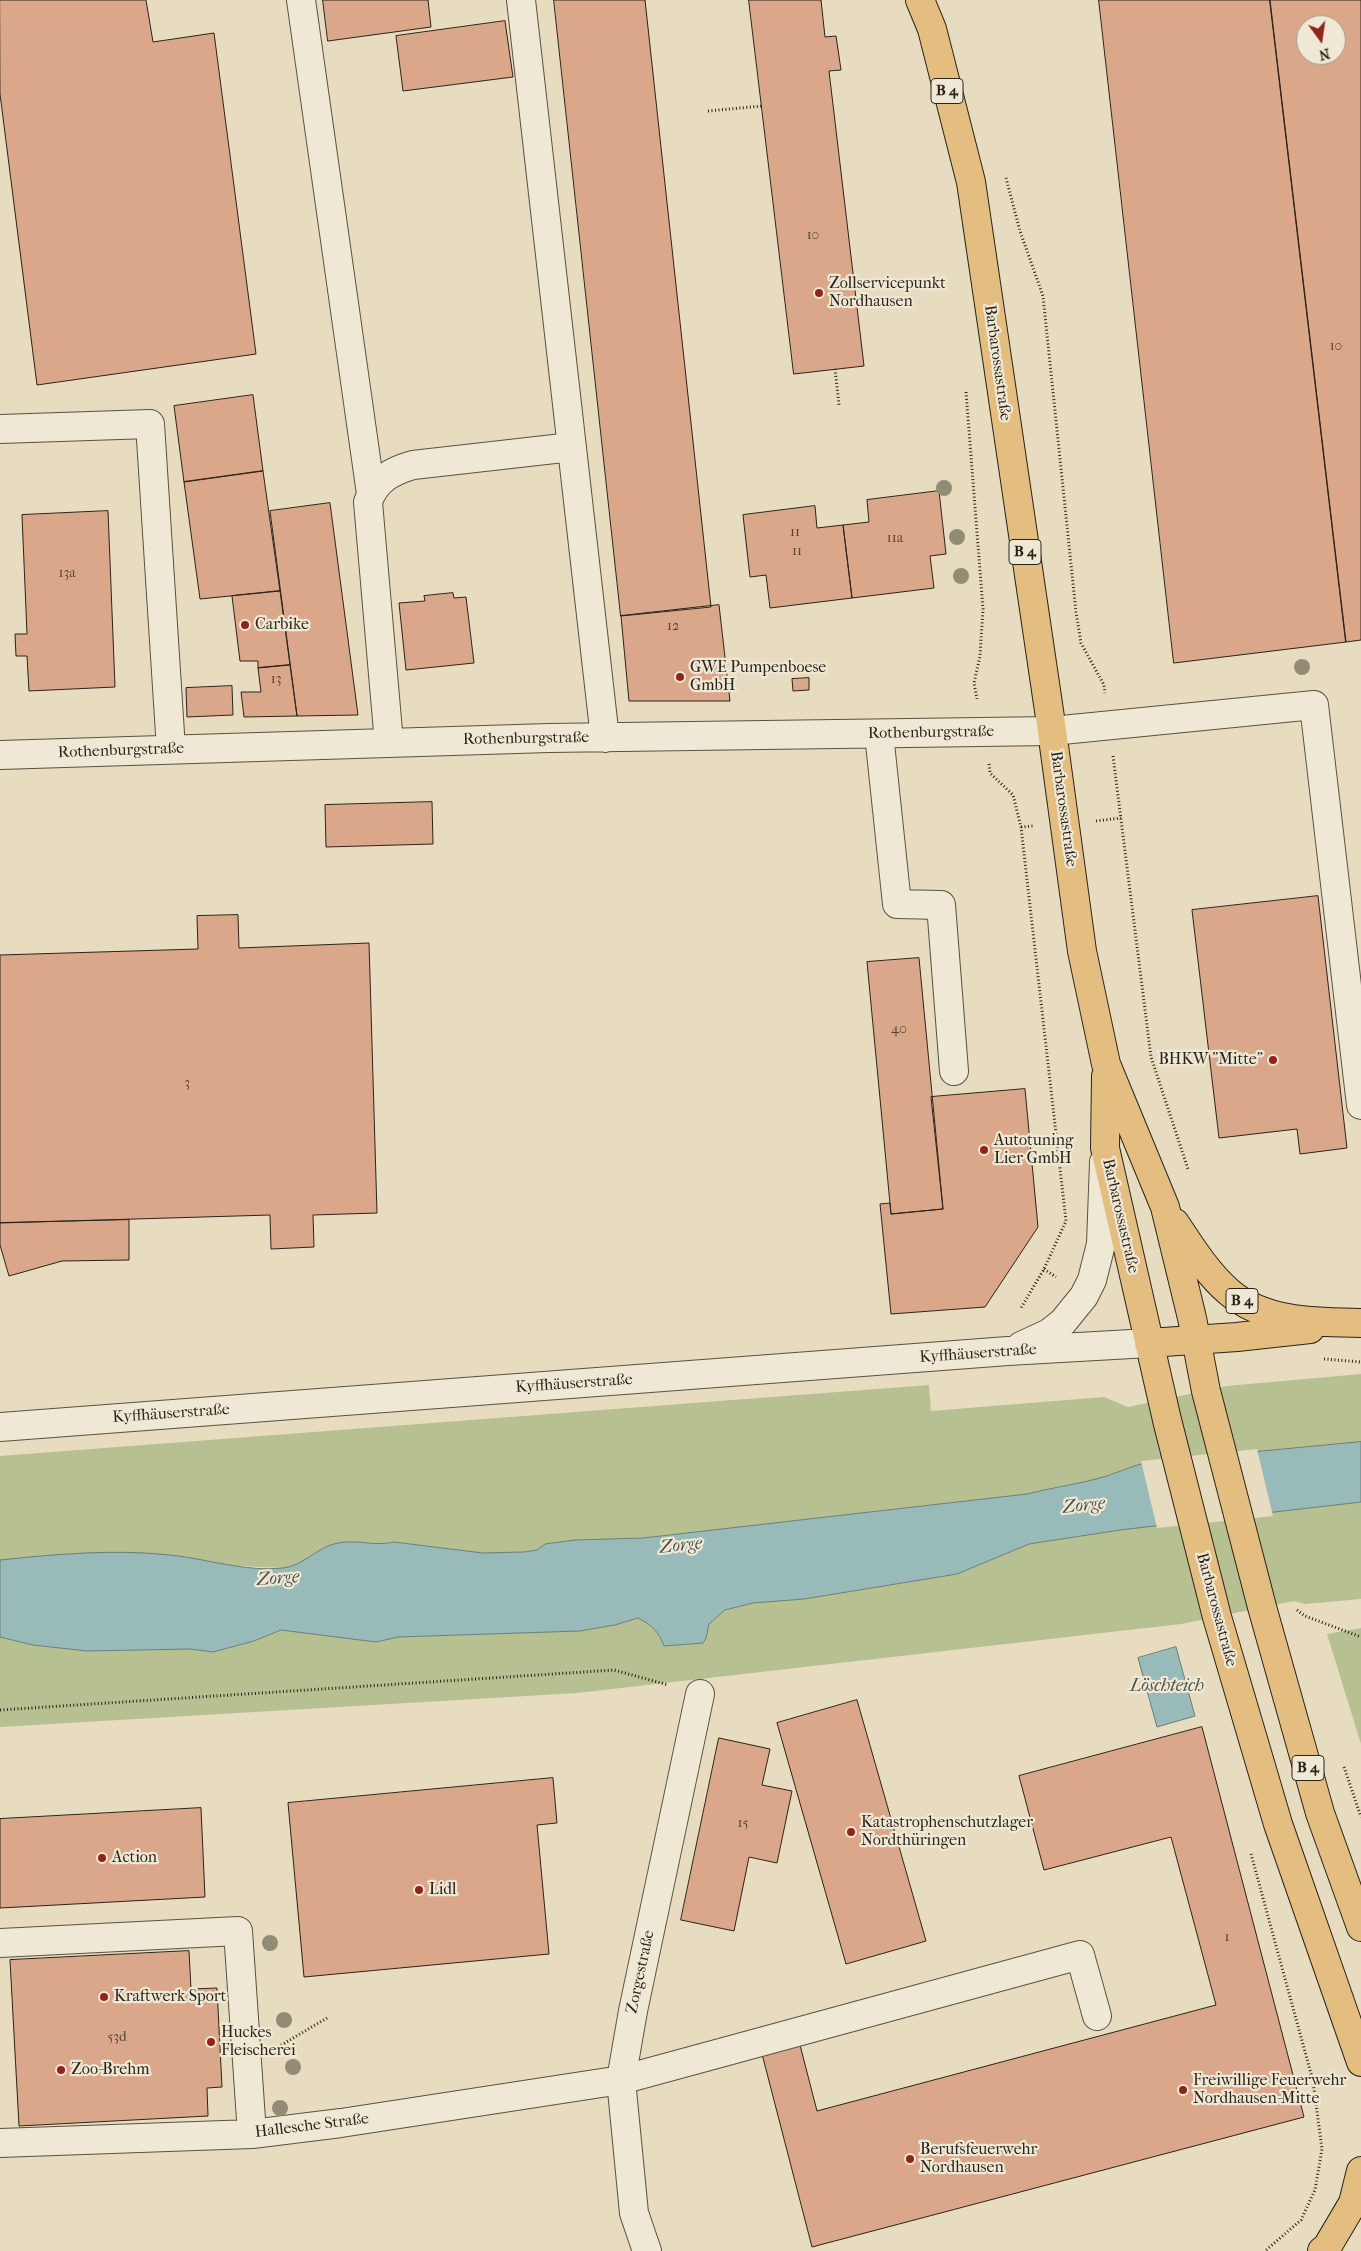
<!DOCTYPE html>
<html>
<head>
<meta charset="utf-8">
<style>
	body { margin:0 }
	#map { position:relative; width:1361px; height:2251px; overflow:hidden; background:#e7dcbf; font-family:"IM FELL French Canon",serif }
	canvas { display:block }
	.north { position:absolute; left:1296px; top:15px; width:50px; height:50px; box-sizing:border-box; background:#efe8d5; border:1px solid #a1998a; border-radius:50%; rotate:166deg; font-size:14px; font-weight:700; line-height:20px; text-align:center; color:#2b2319 }
	.north::after { content:''; display:block; margin:auto; width:18px; height:22px; background:#8f2418; clip-path:polygon(50% 0,100% 100%,50% 72%,0 100%) }
</style>
</head>
<body>
<div id="map">
<canvas width="1361" height="2251"></canvas>
<div class="north">N</div>
</div>
<script>
const ctx = document.querySelector('canvas').getContext('2d');
ctx.lineJoin = 'round';
function fill(path, color) { ctx.fillStyle = color; ctx.fill(path, 'evenodd'); }
function stroke(path, color, width, dash) { ctx.strokeStyle = color; ctx.lineWidth = width; ctx.lineCap = dash ? 'butt' : 'round'; ctx.setLineDash(dash || []); ctx.stroke(path); }
function drawText(font, color, halo, rows, align = 'center') {
  ctx.font = font + ' "IM FELL French Canon",serif'; ctx.lineWidth = 4.5; ctx.setLineDash([]); ctx.textBaseline = 'middle'; ctx.strokeStyle = halo; ctx.fillStyle = color; for (const [text, x, y, turn = 0] of rows) {
    ctx.save(); ctx.translate(x, y); ctx.rotate((+turn || 0) * Math.PI / 180); ctx.textAlign = isNaN(turn) ? turn : align; if (halo) ctx.strokeText(text, 0, 0); ctx.fillText(text, 0, 0); ctx.restore();
  }
}
fill(new Path2D(`
	M1361 1374V1442L1148 1462C1130 1466 1114 1475 1096 1479 1073 1485 1050 1488 1027 1494L643 1538 575 1540 546 1544 537 1550 524 1552 483 1553 394 1542 384 1544 361 1542 320 1550 300 1564 284 1568 218 1565 171 1555 109 1552 0 1560V1456L929 1385 931 1411 1104 1397 1128 1407 1227 1386Z
	M1361 1502V1599L1305 1604 1294 1601 1181 1624 577 1693 0 1727V1637L33 1645 87 1651 190 1649 213 1652 254 1641 281 1630 376 1642 398 1637 580 1631 615 1625 638 1618C652 1625 659 1632 665 1646L703 1643 706 1638 709 1624 725 1610 753 1603 804 1599 957 1574 1029 1544 1120 1530Z
	M1361 1628V1744L1327 1634Z`), '#b7c091');
const water = new Path2D(`
	M1361 1442V1502L1120 1530 1029 1544 957 1574 804 1599 753 1603 725 1610 709 1624 706 1638 703 1643 664 1646C659 1632 652 1625 638 1618L615 1625 580 1631 398 1637 376 1642 281 1630 254 1641 213 1652 190 1649 87 1651 33 1645 0 1637V1560C56 1554 114 1549 170 1555 208 1559 245 1572 283 1568 303 1566 315 1549 334 1544 353 1538 374 1547 394 1542L483 1553 524 1552 537 1550 545 1544 575 1540 643 1538 1027 1494C1050 1488 1073 1485 1096 1479 1114 1475 1130 1466 1148 1462Z
	M1176 1647 1195 1716 1157 1727 1138 1658Z`);
fill(water, '#98bab9');
stroke(water, '#6c7e79', 1);
fill(new Path2D(`
	M1257 1449 1273 1516 1157 1528 1141 1461Z`), '#e7dcbf');
const building = new Path2D(`
	M0 0H146L153 42 214 33 256 354 37 385 0 94Z
	M323 0H428L431 27 328 41Z
	M554 0H645L711 607 621 616Z
	M749 0H821L825 37 836 36 841 70 829 71 864 366 794 374Z
	M1099 0H1270L1346 642 1174 663Z
	M1270 0H1361V640L1346 642ZM1306 25H1336V55H1306Z
	M505 21 513 77 403 91 396 36Z
	M253 395 263 471 184 482 174 406Z
	M263 471 280 591 200 599 184 482Z
	M939 491 946 554 930 556 934 588 852 598 843 525 869 522 867 500Z
	M330 503 358 715 297 716 270 511Z
	M815 506 817 528 843 525 852 598 770 608 766 575 750 577 743 515Z
	M108 511 115 687 29 691 27 656H16L15 634H27L22 515Z
	M280 591 290 665 258 668V661H240L232 596Z
	M453 593 454 598 466 597 474 663 406 670 399 603 425 601 424 596Z
	M719 605 730 701H629L621 616Z
	M290 665 297 716 244 717 241 692H261L258 668Z
	M809 678V690L793 691 792 679Z
	M232 686 233 715 187 717 186 688Z
	M432 802 433 844 326 847 325 805Z
	M1318 896 1347 1148 1300 1154 1297 1129 1219 1138 1192 910Z
	M238 915 239 948 369 943 377 1213 313 1215 314 1247 271 1249 270 1215 0 1223V955L198 949 197 916Z
	M919 958 943 1209 891 1214 867 962Z
	M1025 1089 1038 1227 985 1307 891 1314 880 1204 890 1203 891 1214 943 1209 931 1097Z
	M129 1220V1260L62 1261 9 1276 0 1245V1223Z
	M857 1700 926 1941 846 1964 777 1723Z
	M1202 1727 1304 2117 812 2247 762 2054 800 2045 817 2111 1216 2005 1171 1837 1044 1870 1019 1776Z
	M719 1738 770 1749 762 1785 792 1791 777 1863 749 1857 734 1931 681 1920Z
	M553 1778 557 1823 537 1825 549 1954 304 1977 288 1803Z
	M201 1808 205 1897 0 1908V1819Z
	M189 1951 191 1989 217 1988 222 2087 207 2088 208 2116 19 2126 10 1960Z`);
fill(building, '#dba78a');
stroke(building, '#2b2319', 1);
const minor = new Path2D(`
	M301 0 371 494
	M521 0 605 738
	M0 429 150 424 171 749
	M879 734 897 904 941 905 954 1071
	M389 743 368 502C375 480 392 471 413 465L572 447
	M0 755 549 738 1052 731 1314 705 1361 1105
	M1021 1346 1049 1333 1063 1322 1084 1296 1092 1280 1101 1244 1104 1162
	M0 1427 1008 1351 1149 1343
	M0 1943 238 1931 252 2134
	M0 2143 252 2134 341 2123 621 2080 1080 1955 1097 2016
	M647 2251 634 2213 621 2080 633 2011 700 1694`);
const major = new Path2D(`
	M920 0 932 29 971 182 1052 731 1082 951 1106 1064 1165 1207 1192 1318 1206 1391 1262 1607 1320 1813 1361 1927
	M1106 1076 1105 1148 1167 1420 1217 1617 1278 1824 1361 2062
	M1175 1223C1191 1247 1207 1273 1229 1292 1265 1323 1317 1322 1361 1323
	M1149 1343 1237 1337 1310 1329
	M1322 2251 1327 2247 1353 2203 1361 2171`);
stroke(minor, '#5a5142', 30);
stroke(major, '#2b2319', 30);
stroke(new Path2D(`
	M708 111 762 106
	M1006 178 1020 231 1043 296 1076 612 1081 643 1104 685 1105 693
	M835 369 839 405
	M966 392 983 609 980 656 974 683 977 699
	M1113 756 1151 1057 1188 1169
	M989 764 990 773 1013 795 1021 827 1066 1221 1044 1269 1021 1308
	M1096 821 1121 818
	M1021 827 1033 826
	M1044 1269 1056 1277
	M1324 1359 1361 1362
	M1297 1610 1305 1616 1361 1637
	M0 1710 614 1670 668 1685
	M1344 1767 1361 1817
	M1251 1854 1313 2081 1322 2149 1315 2190 1301 2220 1265 2251
	M278 2047 327 2018`), '#2b2319', 3, [1, 2.5]);
stroke(minor, '#efe8d5', 28);
stroke(major, '#e4be80', 28);
ctx.fillStyle = '#938c74';
for (const [x, y] of [
	[944,488],
	[957,537],
	[961,576],
	[1302,667],
	[270,1943],
	[284,2020],
	[293,2067],
	[280,2108]
]) { ctx.beginPath(); ctx.arc(x, y, 8, 0, 2 * Math.PI); ctx.fill(); }
for (const [x, y, r, color] of [
	[819,293,5,"#8f2418"],
	[245,625,5,"#8f2418"],
	[680,677,5,"#8f2418"],
	[1273,1060,5,"#8f2418"],
	[984,1150,5,"#8f2418"],
	[851,1832,5,"#8f2418"],
	[102,1858,5,"#8f2418"],
	[419,1890,5,"#8f2418"],
	[104,1997,5,"#8f2418"],
	[211,2042,5,"#8f2418"],
	[61,2070,5,"#8f2418"],
	[1183,2090,5,"#8f2418"],
	[910,2159,5,"#8f2418"]
]) { const dot = new Path2D(); dot.arc(x, y, r, 0, 2 * Math.PI); ctx.fillStyle = color; ctx.fill(dot); stroke(dot, '#efe8d5', 2); }
drawText('14px', '#574435', null, [
	["10",813,236],
	["10",1336,347],
	["11",795,533],
	["11a",895,539],
	["11",797,552],
	["13a",67,574],
	["12",673,627],
	["13",276,680],
	["40",899,1030],
	["3",187,1084],
	["15",743,1824],
	["1",1227,1938],
	["53d",117,2038]
]);
for (const [x, y, w] of [
	[947,91,32],
	[1025,552,32],
	[1242,1301,32],
	[1308,1768,32]
]) { const box = new Path2D(); box.roundRect(x - w / 2, y - 12.5, w, 25, 4); ctx.fillStyle = '#efe8d5'; ctx.fill(box); stroke(box, '#2b2319', 1); }
drawText('bold 15px', '#2b2319', null, [
	["B 4",947,91],
	["B 4",1025,552],
	["B 4",1242,1301],
	["B 4",1308,1768]
]);
drawText('16px', '#2b2319', '#efe8d5', [
	["Zollservicepunkt",829,284],
	["Nordhausen",829,302],
	["Carbike",255,625],
	["GWE Pumpenboese",690,668],
	["GmbH",690,686],
	["BHKW \"Mitte\"",1263,1060,"right"],
	["Autotuning",994,1141],
	["Lier GmbH",994,1159],
	["Katastrophenschutzlager",861,1823],
	["Nordthüringen",861,1841],
	["Action",112,1858],
	["Lidl",429,1890],
	["Kraftwerk Sport",114,1997],
	["Huckes",221,2033],
	["Fleischerei",221,2051],
	["Zoo-Brehm",71,2070],
	["Freiwillige Feuerwehr",1193,2081],
	["Nordhausen-Mitte",1193,2099],
	["Berufsfeuerwehr",920,2150],
	["Nordhausen",920,2168]
], 'left');
drawText('16px', '#2b2319', '#efe8d5', [
	["Barbarossastraße",997,363,82],
	["Rothenburgstraße",931,733,-1],
	["Rothenburgstraße",526,739,-1],
	["Rothenburgstraße",121,751,-2],
	["Barbarossastraße",1063,809,82],
	["Barbarossastraße",1120,1216,77],
	["Kyffhäuserstraße",978,1354,-4],
	["Kyffhäuserstraße",574,1384,-4],
	["Kyffhäuserstraße",171,1414,-4],
	["Barbarossastraße",1216,1610,75],
	["Zorgestraße",641,1972,-78],
	["Hallesche Straße",312,2126,-7]
]);
drawText('italic 18px', '#4c5049', '#efe8d5', [
	["Zorge",1084,1506,-6],
	["Zorge",681,1546,-6],
	["Zorge",278,1579,-4],
	["Löschteich",1167,1687]
]);
</script>
</body>
</html>
